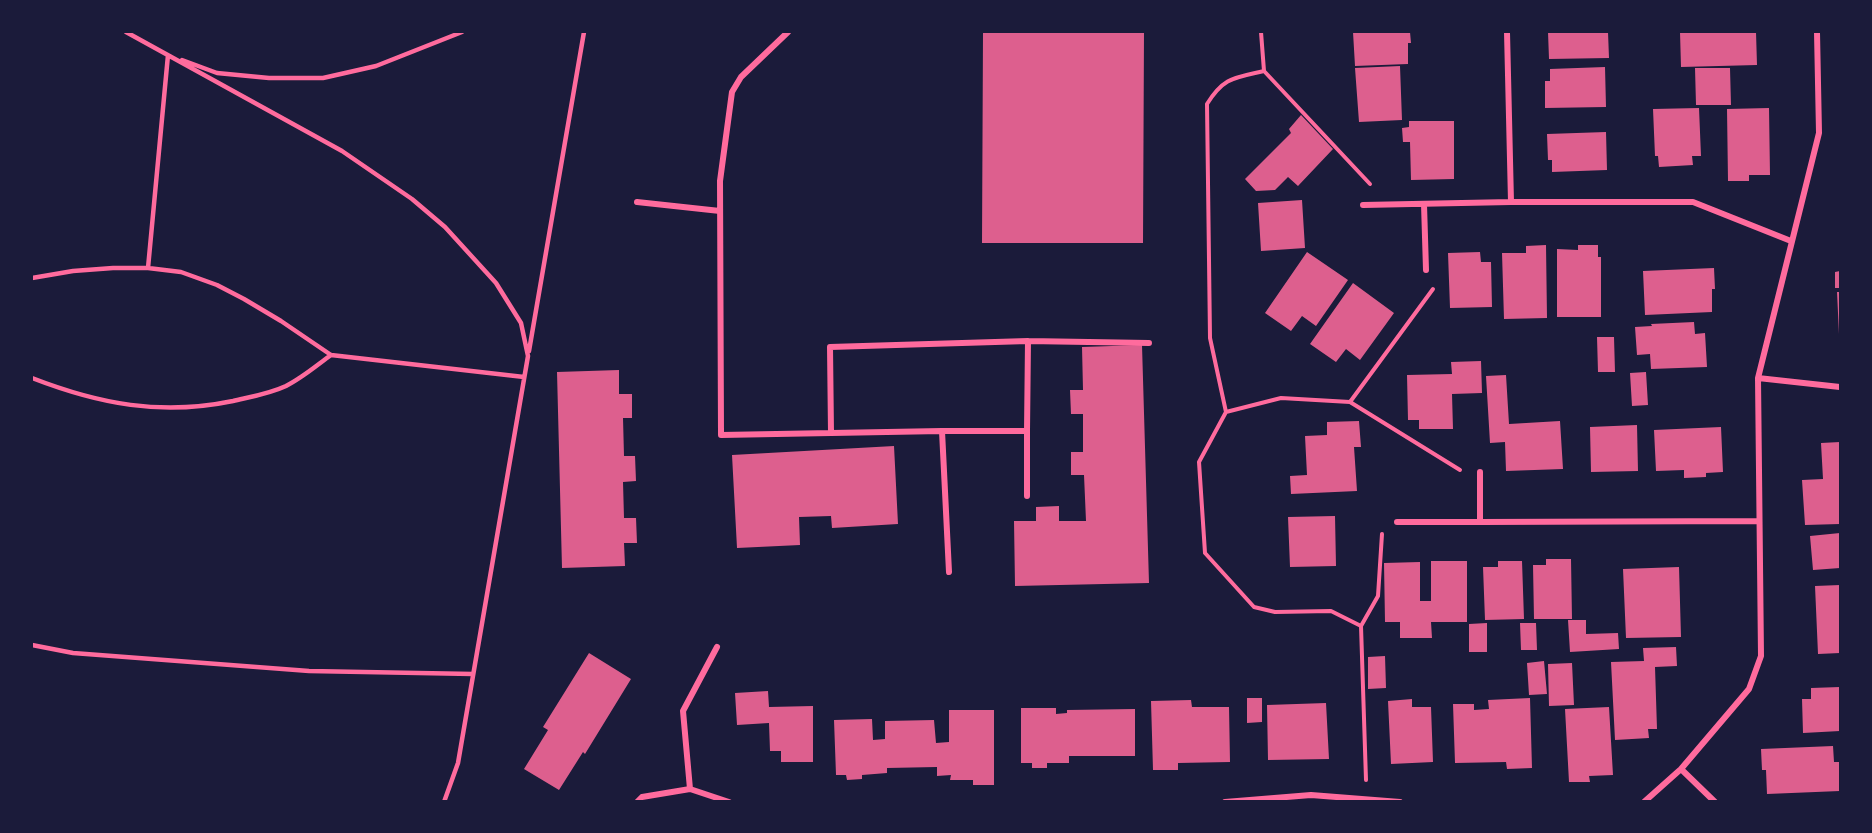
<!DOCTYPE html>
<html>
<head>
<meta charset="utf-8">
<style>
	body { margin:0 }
	#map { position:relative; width:1872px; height:833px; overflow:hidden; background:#1b1b3a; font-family:Montserrat,sans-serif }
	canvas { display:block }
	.frame { position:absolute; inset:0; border:33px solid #1b1b3a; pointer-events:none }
</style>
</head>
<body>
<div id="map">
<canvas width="1872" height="833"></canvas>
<div class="frame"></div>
</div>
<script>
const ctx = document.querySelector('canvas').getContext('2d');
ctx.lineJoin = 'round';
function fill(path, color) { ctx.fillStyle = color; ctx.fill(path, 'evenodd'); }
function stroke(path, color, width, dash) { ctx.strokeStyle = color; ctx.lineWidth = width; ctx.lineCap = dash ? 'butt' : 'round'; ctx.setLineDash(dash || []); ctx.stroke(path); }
fill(new Path2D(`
	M983 32H1144L1143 243H982Z
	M1353 32H1410L1411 43H1408V64L1355 66Z
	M1548 32H1608L1609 58 1549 59Z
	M1680 32H1756L1757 65 1681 67Z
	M1400 66 1402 120 1359 122 1355 68Z
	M1605 67 1606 107 1545 108V81H1550V69Z
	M1695 68H1730L1731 105H1696Z
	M1699 108 1701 156H1692L1693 165 1659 167 1658 156H1655L1653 109Z
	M1769 108 1770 175H1749V181H1728L1727 109Z
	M1301 115 1333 149 1298 186 1288 177 1275 190 1256 191 1245 179 1291 133 1289 129Z
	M1409 121H1454V179L1411 180 1410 142H1403L1402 128 1409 127Z
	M1606 132 1607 170 1552 172V160H1548L1547 134Z
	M1302 200 1305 248 1261 251 1258 203Z
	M1546 245 1547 318 1504 319 1502 253H1526V246Z
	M1578 245H1598V257H1601V317H1557V249L1578 250Z
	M1307 252 1348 280 1316 326 1302 316 1291 331 1265 313Z
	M1480 252 1481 262H1491L1492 307 1450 308 1448 253Z
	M1714 268 1715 289H1712V312L1645 315 1643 271Z
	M1840 271V288H1835V272Z
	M1353 283 1394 313 1360 360 1346 349 1336 362 1310 344Z
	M1837 292H1840V334H1839Z
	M1694 322 1695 334 1705 333 1707 367 1651 369 1650 354 1637 355 1635 327 1652 326 1651 324Z
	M1597 337H1614L1615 372H1598Z
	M1142 345 1149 583 1015 586 1014 521H1036V507L1059 506V521H1086L1084 475H1071V452H1083V414H1071L1070 390H1083L1082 347Z
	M1481 361 1482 393 1452 394 1453 429H1419V420H1408L1407 375 1452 374 1451 362Z
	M619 370V394H632V418H623L624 456H635L636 481 623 482 624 518H636L637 543H624L625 566 562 568 557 372Z
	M1646 372 1648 405 1632 406 1630 373Z
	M1506 375 1509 424 1560 421 1563 469 1506 471 1505 442 1490 443 1486 376Z
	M1359 421 1361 447H1354L1357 491 1291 494 1290 476 1307 475 1305 436 1327 435V422Z
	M1637 425 1638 471 1591 472 1590 427Z
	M1721 427 1723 472 1706 473V477L1684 478V470L1656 471 1654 430Z
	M1840 442V524L1805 525 1802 480 1823 479 1821 443Z
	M894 446 898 524 832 528 831 516 799 517 800 545 737 548 732 455Z
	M1335 516 1336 566 1290 567 1288 517Z
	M1840 533V568L1813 570 1810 536Z
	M1546 559H1571L1572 619H1534L1533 565H1546Z
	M1431 561H1467V622H1431L1432 638H1400V622H1385L1384 563 1420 562V601H1431Z
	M1498 561H1522L1524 619 1485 620 1483 567H1498Z
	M1679 567 1681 637 1626 638 1623 569Z
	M1840 585V653L1818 654 1815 586Z
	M1568 620H1586V634L1618 633 1619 649 1570 652Z
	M1487 623V652H1469V624Z
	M1520 623H1536L1537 650H1521Z
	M1676 647 1677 666 1655 667 1657 729H1648L1649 738 1615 740 1611 662 1644 661 1643 648Z
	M589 653 631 679 585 754 583 752 559 790 524 769 548 730 543 727Z
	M1385 656 1386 688 1368 689V657Z
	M1544 661 1547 694 1529 695 1527 663Z
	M1572 663 1574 705 1549 706 1548 664Z
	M1840 687V731L1803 733 1802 699H1811V688Z
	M768 691 769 707 813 706V762H781V751H770L769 723 737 725 735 693Z
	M1247 698H1262V722L1247 723Z
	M1530 698 1532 768 1507 769 1506 762 1455 763 1453 704H1474V710L1489 709 1488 700Z
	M1412 699V707H1431L1433 762 1391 764 1388 701Z
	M1191 700 1192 707H1229L1230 762 1178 763V770H1153L1151 701Z
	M1326 703 1329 759 1268 760 1267 705Z
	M1609 707 1613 775 1589 776 1590 782H1569L1565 709Z
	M1021 708H1056V714L1067 713V710L1135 709V756H1069V763H1047V768H1032V763H1021Z
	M949 710H994V785H973V780H950L951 775 937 776V767L887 768V773L862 775V779L847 780 846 775H836L834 720 872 719 873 740 885 739V721L934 720 936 743 949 742Z
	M1833 746 1834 762H1840V791L1767 794 1766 770H1762L1761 749Z`), '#dd5f8e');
stroke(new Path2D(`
	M1261 32 1264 71 1370 184
	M1350 402 1433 289
	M1226 412 1210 338 1207 104C1224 77 1234 78 1264 71
	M1361 626 1331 611 1275 612 1254 607 1205 553 1199 462 1226 412 1281 398 1350 402 1460 470
	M1366 780 1361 626 1378 596 1382 534`), '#ff6b9d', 4);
stroke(new Path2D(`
	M126 32 342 151 412 199 445 227 496 283 521 323 528 356 458 763 444 802
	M182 60 217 73 269 78H323L376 66 462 32
	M148 268 168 55
	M32 278 73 271 113 268H148L181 272 217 285 244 299 281 321 331 355 524 377
	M529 351 584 32
	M32 378C99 404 161 416 233 401 250 397 269 394 286 386 302 378 316 366 331 355
	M32 645 73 653 309 671 473 674`), '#ff6b9d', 4.5);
stroke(new Path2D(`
	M788 32 741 77 732 92 720 181 721 435 942 431 949 572
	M1507 32 1511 202
	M637 202 720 211
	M1424 204 1426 270
	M1363 205 1511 202H1693L1791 241
	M1028 341 1149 343
	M1758 378 1840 387
	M1027 431V496
	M831 433 830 347 1028 341 1027 431H942
	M1397 522H1480V472
	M1480 522 1759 521
	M1681 769 1715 802
	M690 789 683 711 717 647
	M637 802 642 797 690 789 729 802
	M1225 802 1311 795 1400 802
	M1644 802 1681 769 1749 689 1761 656 1758 378 1819 133 1817 32`), '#ff6b9d', 6);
</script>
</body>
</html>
